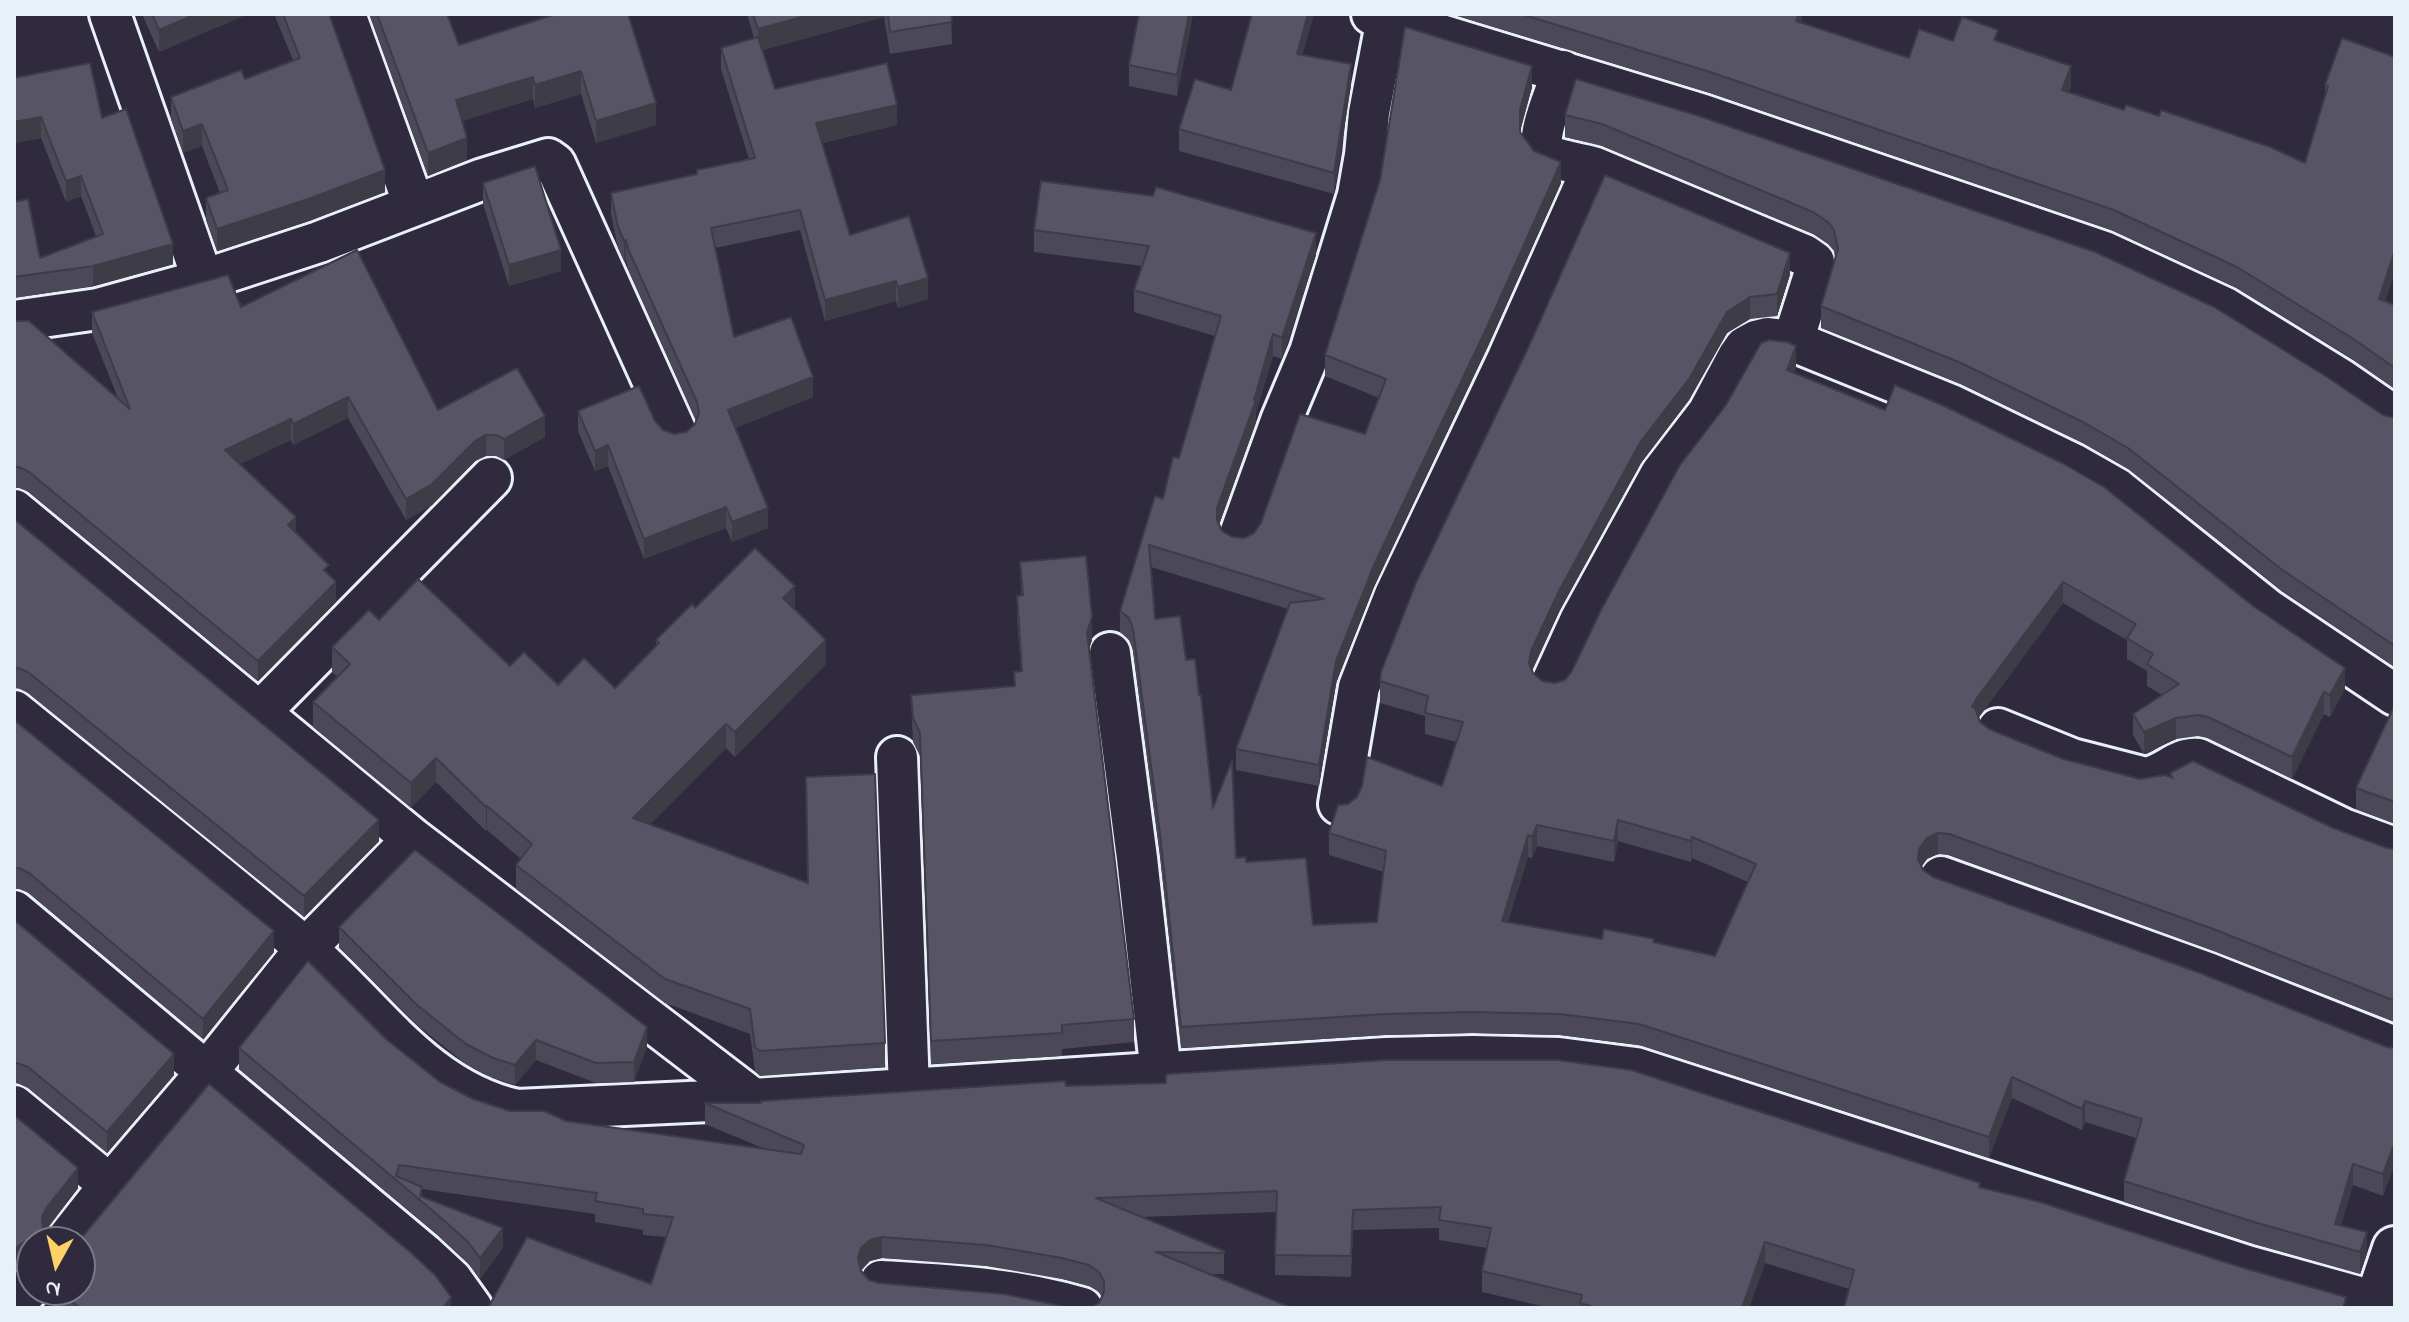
<!DOCTYPE html>
<html>
<head>
<meta charset="utf-8">
<style>
	body { margin:0 }
	#map { position:relative; width:2409px; height:1322px; overflow:hidden; background:#2f2a3d; font-family:"Indie Flower",sans-serif }
	canvas { display:block }
	.frame { position:absolute; inset:0; border:16px solid #e8f1f8; pointer-events:none }
	.north { position:absolute; left:16px; top:1226px; width:80px; height:80px; box-sizing:border-box; background:#2f2a3d; border:2px solid #797a88; border-radius:50%; rotate:188deg; font-size:22px; font-weight:700; line-height:32px; text-align:center; color:#e8f1f8 }
	.north::after { content:''; display:block; margin:auto; width:28px; height:36px; background:#ffd166; clip-path:polygon(50% 0,100% 100%,50% 72%,0 100%) }
</style>
</head>
<body>
<div id="map">
<canvas width="2409" height="1322"></canvas>
<div class="frame"></div>
<div class="north">N</div>
</div>
<script>
const ctx = document.querySelector('canvas').getContext('2d');
ctx.lineJoin = 'round';
function stroke(path, color, width, dash) { ctx.strokeStyle = color; ctx.lineWidth = width; ctx.lineCap = dash ? 'butt' : 'round'; ctx.setLineDash(dash || []); ctx.stroke(path); }
function fill(path, color) { ctx.fillStyle = color; ctx.fill(path, 'evenodd'); }
const street = new Path2D(`
	M110 14 203 280
	M345 14 414 205
	M1372 14 1703 115 2104 252 2225 308 2340 379 2395 417
	M1593 167 1804 255 1814 262 1815 272 1793 341 1951 405 2073 464 2117 489 2267 609 2395 695
	M14 321 98 309 203 280 319 242 483 179 548 159 555 164 676 432
	M14 510 413 839 753 1099
	M1239 537 1281 421 1310 352 1358 195 1365 155 1369 113 1387 18
	M1110 653 1137 858 1161 1074
	M1552 682 1580 621 1661 474 1708 413 1738 357 1745 347 1756 341 1768 338 1793 341
	M14 711C110 789 208 866 303 946 373 1005 423 1089 517 1110L753 1099 1386 1058 1473 1056 1559 1058 1636 1068 2247 1266 2377 1302
	M260 712 491 478
	M1998 729 2072 759 2146 778C2165 775 2178 757 2198 759L2343 829 2395 848
	M897 757 909 1089
	M1339 804 1359 687 1395 595 1508 358 1593 167C1580 163 1553 161 1544 151 1534 140 1558 85 1563 71
	M1941 877 2208 973 2395 1047
	M14 911 424 1254 452 1280 472 1308
	M14 1106 110 1185
	M65 1242 110 1185 206 1073 306 948 413 839
	M881 1281C950 1285 1016 1288 1082 1308
	M14 1307 32 1284`);
const secondary = new Path2D(`
	M2375 1308 2395 1249`);
stroke(street, '#e8f1f8', 46);
stroke(secondary, '#e8f1f8', 50);
stroke(street, '#2f2a3d', 40);
stroke(secondary, '#2f2a3d', 44);
fill(new Path2D(`
	M142 14H248L159 52Z
	M274 14H329L385 192 311 220 217 251 206 220V198L220 193 202 146 183 153 171 119V97L245 79 293 60Z
	M369 14H447L459 45 556 14 656 125 596 143 581 94 535 108 533 99 462 121 467 160 428 176Z
	M747 14H951L952 44 890 54 884 17 763 50 775 89 897 125 822 143 850 235 928 299 898 308 896 301 825 321 800 230 715 248 734 337 813 397 735 428 768 528 732 542 726 528 644 559 608 466 595 471 578 431V411L655 421 663 430 674 434 686 432 695 424 696 421 629 271 626 261H624L618 248 611 214V193L697 174V170L749 159 721 69V48L754 38Z
	M1139 14H1193L1177 96 1129 86V65Z
	M1252 14H1314L1302 55 1351 85 1334 194 1179 151V129L1231 90Z
	M1451 14H1802V23L1909 58 1953 41H1998L2071 87 2069 92 2124 110 2159 116 2305 163 2325 94V85L2342 38 2385 301 2395 305V389L2352 359 2237 288 2114 231 1710 93Z
	M14 78 102 118 173 264 93 286 14 298V202L40 258 96 236 81 196 66 202 41 138 14 143Z
	M1576 79 2383 415 2395 418V667L2281 590 2128 469 2083 443 1961 384 1821 328V306L1835 258 1834 251 1828 244 1813 234 1602 146 1565 137V115Z
	M1532 87 1520 132 1534 151 1561 183 1487 348 1374 587 1336 683 1319 786 1236 770V749L1288 609 1151 567 1155 619 1186 660 1213 808 1236 858 1246 862 1313 925 1377 922 1384 872 1329 855V833L1442 786 1457 742 1425 734V716L1380 703V681L1529 346 1790 274 1777 316 1750 319 1727 333 1689 400 1641 463 1560 610 1532 671 1533 673 1542 681 1555 683 1565 680 1572 671 1796 367 1794 373 2345 689 2330 717 2324 714 2292 779 2208 738 2198 736 2176 739 2144 754 2133 735V714L2162 695 2147 686V671L2127 659V640L2063 603 1979 717 1980 722 1989 729 2063 759 2140 779 2170 777V773L2333 828 2387 848 2395 849V1022L2216 952 1949 855 1938 854 1927 859 1922 866 1923 870 1933 877 2387 1047 2395 1048V1169L2393 1168 2383 1196 2353 1185 2341 1225 2367 1253 2360 1274 2254 1244 2124 1202V1181L2136 1138 2085 1122 2082 1130 2012 1098 1989 1158 1639 1045 1560 1035 1472 1033 1385 1035 1181 1048 1160 855 1133 650 1129 640 1120 632V611L1179 458 1215 336 1134 312V290L1142 266 1034 252V230L1316 255 1282 359 1273 356 1256 412V422L1219 525 1222 531 1232 537 1244 538 1254 533 1365 434 1379 398 1325 376V355ZM1618 841 1691 862 1692 858 1748 882 1715 956 1654 942 1602 939 1508 922 1528 857 1532 858 1537 846 1614 862Z
	M483 183 561 271 509 286 483 204Z
	M241 307 438 410 545 437 504 460 496 456H486L475 461 432 505 406 520 348 418 293 445 291 440 240 464 329 574 336 602 258 681 29 492 19 488H14V321L118 398 92 333V312Z
	M14 519 379 841 304 917 28 693 18 688 14 689Z
	M1020 562 1092 640 1089 649 1134 1019V1042L1062 1049V1056L931 1064 920 756 913 742 911 695 1014 686V672L1021 671 1017 619V596L1021 595Z
	M695 608 795 610 826 664 735 757 726 748 650 824 885 1043V1067L760 1076 755 1071 750 1034 665 1003 516 889V865L521 859 487 830 486 831 436 782 411 808 313 727V702L338 677 332 672V647L379 620 510 666 558 685 615 688 656 646V640Z
	M2395 704V824L2356 809V788Z
	M14 720 274 952 203 1039 29 893 19 889H14Z
	M14 920 174 1075 107 1153 28 1088 17 1083 14 1084Z
	M339 927 647 1047 634 1082 596 1083 536 1060 515 1085 493 1078 466 1064 417 1025 339 947Z
	M386 1039 440 1082 473 1099 510 1111 566 1121 765 1149 705 1124V1103H761L1066 1086 1980 1188 2346 1308 1849 1289 1765 1263 1749 1308H1550L1482 1292V1271L1487 1248 1439 1240V1228L1353 1230 1351 1277 1275 1275 1276 1212 1142 1217 1224 1251V1274H1209L1099 1303 1102 1297 1099 1292 1089 1286 1062 1279 986 1266 882 1258 870 1261 861 1271 651 1284 666 1237 643 1235V1230L595 1222V1214L422 1189V1197L503 1248 480 1279 468 1263 439 1236 239 1069V1048Z
	M14 1115 78 1188 45 1232 50 1239 58 1242H32V1262H24L14 1270Z
	M48 1290H80L451 1308H55L48 1301Z`), '#4b4957');
fill(new Path2D(`
	M196 14H248L159 52V30Z
	M813 14H884V17L758 51V29Z
	M1189 14H1193L1177 96V75Z
	M1308 14H1314L1297 75V54Z
	M1799 14H1802V26L1796 21Z
	M1351 64V85L1334 194V173Z
	M1532 66V87L1520 131V110Z
	M2071 66V87L2062 111V90Z
	M581 71V94L535 108V85Z
	M533 77V99L456 123V100Z
	M656 103V125L596 143V121Z
	M897 105V125L816 144V123Z
	M41 117V138L14 143V122Z
	M202 124V146L183 153V131Z
	M467 138V160L428 176V153Z
	M1561 162V183L1487 348 1374 587 1336 683 1319 786V765L1336 661 1374 565Z
	M385 170V192L311 220 217 251V229Z
	M81 176V196L66 202V181Z
	M1316 233V255L1282 359V338Z
	M626 240V261H624V241Z
	M173 244V264L93 286V266Z
	M561 250V271L509 286V265Z
	M2395 250V272L2379 320V299Z
	M1790 253V274L1777 316V294Z
	M928 278V299L898 308V287Z
	M896 281V301L825 321V300Z
	M1750 297V319L1727 333 1689 400 1641 463 1560 610 1531 672 1529 663 1531 651 1560 589 1641 441 1727 312Z
	M1273 334V356L1256 412V422L1217 529V542V508L1254 400Z
	M1796 346V367L1787 392V370Z
	M813 377V397L728 431V410Z
	M348 397V418L293 445V424Z
	M545 416V437L504 460V439Z
	M291 419V440L225 471V450Z
	M486 435V456L475 461 432 505 406 520V499L475 441Z
	M608 445V466L595 471V451Z
	M726 507V528L644 559V539Z
	M768 508V528L732 542V522Z
	M296 517V537L288 525Z
	M336 582V602L258 681V661Z
	M2063 582V603L1977 720 1972 707 1977 698Z
	M795 586V611L783 598Z
	M1092 617V640L1087 656V633Z
	M826 640V664L735 757V732Z
	M2345 668V689L2330 717V695Z
	M2324 692V714L2292 779V757Z
	M2176 718V739L2144 754V732Z
	M726 724V748L633 842V818Z
	M436 758V782L411 808V783Z
	M487 806V830L486 831V807Z
	M379 820V841L304 917V896Z
	M1618 820V841L1614 862V841Z
	M1537 825V846L1532 858V837Z
	M1938 833V854L1927 859 1919 870 1918 880 1919 849 1927 838Z
	M1528 835V857L1502 942V921Z
	M1692 837V858L1691 862V841Z
	M274 931V952L203 1039V1019Z
	M647 1027V1047L634 1082V1062Z
	M536 1040V1060L515 1085V1065Z
	M174 1054V1075L107 1153V1132Z
	M2012 1077V1098L1989 1158V1137Z
	M2085 1101V1122L2082 1130V1109Z
	M2393 1147V1168L2383 1196V1174Z
	M2353 1164V1185L2335 1245V1224Z
	M78 1168V1188L47 1228 42 1238V1217L47 1207Z
	M503 1228V1248L480 1279V1258Z
	M2367 1232V1253L2360 1274V1252Z
	M882 1237V1258L870 1261 861 1269 858 1279V1258L861 1248 870 1240Z
	M24 1242V1262L14 1270V1249Z
	M1765 1242V1263L1749 1308H1742Z
	M451 1297V1308H443Z`), '#3d3c47');
const building = new Path2D(`
	M152 14H196L159 30Z
	M283 14H329L385 170 311 198 217 229 206 198 228 190 202 124 183 131 171 97 241 70 245 79 300 58Z
	M377 14H447L459 45 556 14H628L656 103 596 121 581 71 535 85 533 77 456 100 467 138 428 153Z
	M753 14H813L758 29Z
	M888 14H951L952 22 890 32Z
	M1139 14H1189L1177 75 1129 65Z
	M1252 14H1308L1297 54 1351 64 1334 173 1179 129 1195 79 1231 90Z
	M1521 14H1799L1796 21 1909 58 1919 29 1953 41 1962 17 1998 30 1994 40 2071 66 2062 90 2124 110 2126 105 2159 116 2161 110 2270 147 2305 163 2328 86 2325 85 2342 38 2395 57V250L2379 299 2395 305V368L2352 338 2237 267 2114 210 1710 72Z
	M1405 27 1532 66 1520 110V132L1534 151 1561 162 1487 327 1374 565 1336 661 1319 765 1236 749 1290 603 1324 599 1149 545 1155 619 1180 616 1186 660 1195 659 1199 695H1201L1213 808 1232 760 1236 858 1246 857V862L1306 858 1313 925 1377 922 1386 851 1329 833 1338 805 1348 804 1357 797 1362 786 1367 757 1442 786 1463 722 1425 713 1428 696 1380 681 1381 672 1416 583 1529 346 1605 175 1790 253 1777 294 1750 297 1727 312 1689 379 1641 441 1560 589 1531 651 1529 663 1533 673 1542 681 1555 683 1565 680 1572 671 1601 610 1680 465 1726 405 1761 343 1769 340 1787 342 1796 346 1787 370 1885 410 1895 385 1942 405 2062 463 2104 487 2253 606 2345 668 2330 695 2324 692 2292 757 2208 717 2198 715 2176 718 2144 732 2133 714 2179 684 2147 664 2153 654 2127 638 2136 624 2063 582 1977 698 1972 707 1975 708 1980 722 1989 729 2063 759 2140 779 2165 775 2173 778 2170 773 2193 761 2333 828 2387 848 2395 849V1001L2216 930 1949 834 1938 833 1927 838 1919 849 1918 859 1923 870 1933 877 2200 973 2387 1047 2395 1048V1148L2393 1147 2383 1174 2353 1164 2335 1224 2367 1232 2360 1252 2254 1222 2124 1181 2142 1119 2085 1101 2082 1109 2012 1077 1989 1137 1639 1024 1560 1014 1472 1012 1385 1014 1181 1027 1160 834 1133 629 1129 618 1120 611 1155 496 1163 499 1173 457 1179 458 1221 316 1134 290 1149 246 1034 230 1041 181 1153 196 1156 187 1316 233 1282 338 1273 334 1254 400H1256L1217 508V520L1222 531 1232 537 1244 538 1254 533 1261 523 1300 414 1365 434 1386 379 1325 355 1380 180ZM1618 820 1691 841 1692 837 1756 864 1715 956 1653 942 1654 939 1604 929 1602 939 1502 921 1528 835 1532 837 1537 825 1614 841Z
	M758 37 775 89 887 63 897 105 816 123 850 235 909 216 928 278 898 287 896 281 825 300 800 210 711 228 734 337 791 317 813 377 728 410 768 508 732 522 726 507 644 539 608 445 595 451 578 411 639 386 655 421 663 430 674 434 686 432 695 424 699 413 697 402 629 251 626 240 624 241 618 227 611 193 697 174V170L755 158 721 48Z
	M90 63 102 118 126 109 173 244 93 266 14 277V202L28 199 40 258 103 234 81 176 66 181 41 117 14 122V78Z
	M1576 79 1696 115 2095 252 2214 307 2327 377 2383 415 2395 418V646L2281 569 2128 448 2083 422 1961 363 1821 306 1838 249 1834 230 1828 222 1813 212 1602 124 1565 115Z
	M535 166 561 250 509 265 483 183Z
	M357 250 438 410 517 368 545 416 504 439 496 435H486L475 441 432 484 406 499 348 397 293 424 291 419 225 450 296 517 288 525 329 565 324 570 336 582 258 661 29 472 19 467H14V321H29L130 409 92 312 228 275 241 307Z
	M14 519 379 820 304 896 28 672 18 668H14Z
	M755 548 795 586 783 598 826 640 735 732 726 724 633 818 808 883 806 777 875 774 885 1043 760 1051 755 1047 750 1009 665 979 516 865 532 844 487 806 486 807 436 758 411 783 313 702 350 664 332 647 369 610 379 620 418 579 510 666 524 652 558 685 584 658 615 688 659 643 656 640 692 604 695 608Z
	M1086 556 1092 617 1087 633 1134 1019 1062 1025V1033L931 1041 920 733 913 718 911 695 1015 686 1014 672 1022 671 1017 596 1023 595 1020 562Z
	M2395 704V802L2356 788Z
	M14 720 274 931 203 1019 29 873 19 868H14Z
	M415 850 647 1027 634 1062 596 1063 536 1040 515 1065 493 1058 466 1044 417 1005 339 927Z
	M14 920 174 1054 107 1132 28 1067 17 1063H14Z
	M308 961 386 1039 440 1082 473 1099 510 1111H544L566 1121 801 1154 804 1145 705 1103H761V1101L1065 1081 1066 1086 1166 1083V1075L1168 1074 1387 1060H1557L1631 1070 1980 1183 1979 1187 2040 1202 2240 1267 2346 1297 2343 1308H1844L1854 1270 1765 1242 1742 1308H1597L1580 1303 1582 1295 1482 1271 1491 1228 1439 1220 1441 1207 1353 1210 1351 1256 1275 1255 1277 1191 1096 1198 1224 1251V1253L1156 1252 1292 1308H1090L1099 1303 1104 1292V1281L1099 1272 1089 1265 1062 1258 986 1245 882 1237 870 1240 861 1248 858 1258 861 1271 869 1280 879 1283 1004 1294 1070 1308H488L527 1237 651 1284 673 1217 643 1214V1209L595 1201 597 1193 399 1165 396 1176 422 1187 420 1196 503 1228 480 1258 468 1242 439 1216 239 1048Z
	M209 1084 409 1251 435 1275 451 1297 443 1308H80L59 1290H80V1242H75L83 1236Z
	M14 1115 78 1168 47 1207 42 1217 43 1229 50 1239 58 1242H38L34 1241 24 1242 14 1249Z`);
fill(building, '#575565');
stroke(building, '#3d3c47', 2);
</script>
</body>
</html>
